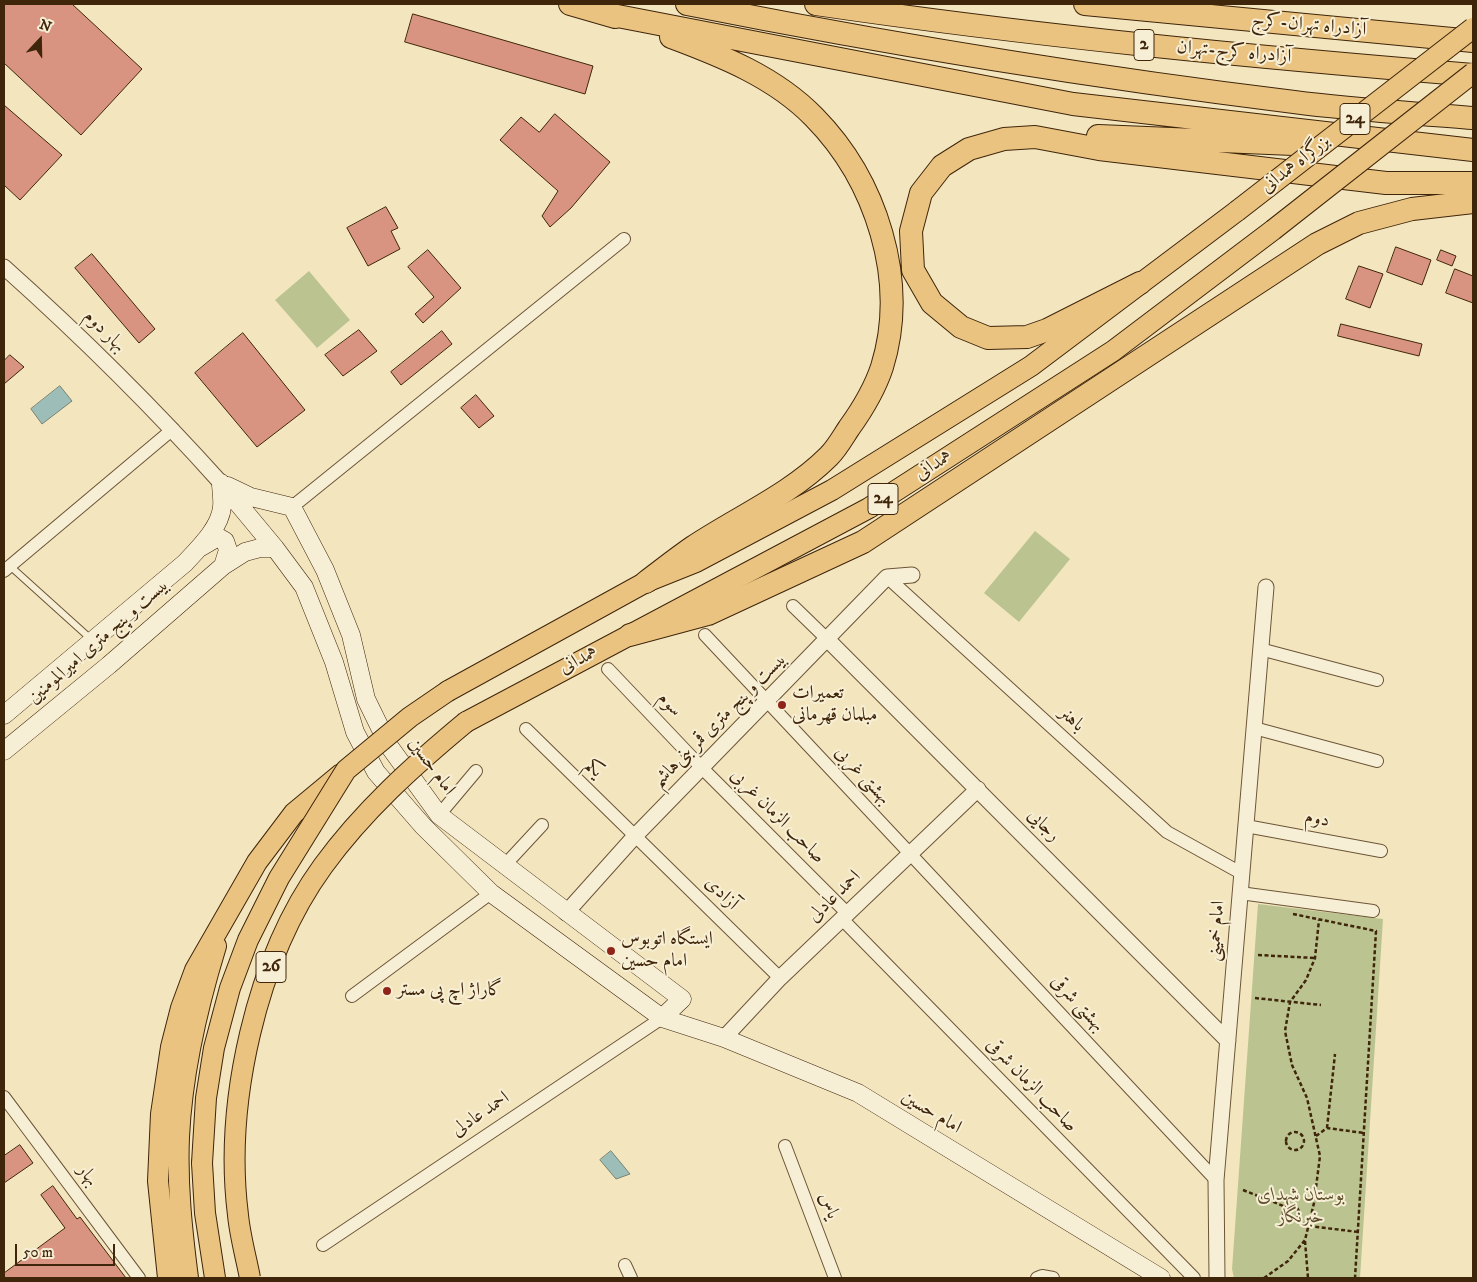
<!DOCTYPE html>
<html>
<head>
<meta charset="utf-8">
<style>
	body { margin:0 }
	#map { position:relative; width:1477px; height:1282px; overflow:hidden; background:#f3e6bf; font-family:"IM FELL DW Pica",serif }
	canvas { display:block }
	.frame { position:absolute; inset:0; border:5px solid #3f250a; pointer-events:none }
	.north { position:absolute; left:15px; top:15px; width:50px; height:50px; -webkit-text-stroke:4px #f7efd5; paint-order:stroke; rotate:21deg; font-size:14px; font-weight:700; line-height:20px; text-align:center; color:#3f250a }
	.north::after { content:''; display:block; margin:auto; width:18px; height:22px; background:#3f250a; clip-path:polygon(50% 0,100% 100%,50% 72%,0 100%) }
	.scale { position:absolute; left:15px; top:1244px; width:100px; height:22px; box-sizing:border-box; border:2px solid #3f250a; border-top:0; padding-left:6px; font-size:15px; line-height:18px; white-space:nowrap; color:#3f250a; -webkit-text-stroke:4px #f7efd5; paint-order:stroke }
</style>
</head>
<body>
<div id="map">
<canvas width="1477" height="1282"></canvas>
<div class="frame"></div>
<div class="north">N</div>
<div class="scale">50 m</div>
</div>
<script>
const ctx = document.querySelector('canvas').getContext('2d');
ctx.lineJoin = 'round';
function fill(path, color) { ctx.fillStyle = color; ctx.fill(path, 'evenodd'); }
function stroke(path, color, width, dash) { ctx.strokeStyle = color; ctx.lineWidth = width; ctx.lineCap = dash ? 'butt' : 'round'; ctx.setLineDash(dash || []); ctx.stroke(path); }
function drawText(font, color, halo, rows, align = 'center') {
  ctx.font = font + ' "IM FELL DW Pica",Amiri,serif'; ctx.lineWidth = 4; ctx.setLineDash([]); ctx.textBaseline = 'middle'; ctx.strokeStyle = halo; ctx.fillStyle = color; for (const [text, x, y, turn = 0] of rows) {
    ctx.save(); ctx.translate(x, y); ctx.rotate((+turn || 0) * Math.PI / 180); ctx.textAlign = isNaN(turn) ? turn : align; if (halo) ctx.strokeText(text, 0, 0); ctx.fillText(text, 0, 0); ctx.restore();
  }
}
fill(new Path2D(`
	M309 271 350 320 317 348 275 300Z
	M1035 531 1070 559 1019 622 984 593Z
	M1258 904 1383 919 1360 1278H1234L1232 1269Z`), '#bbc491');
const water = new Path2D(`
	M60 386 72 401 42 424 31 409Z
	M611 1151 630 1174 616 1179 600 1160Z`);
fill(water, '#9dbeb8');
stroke(water, '#778172', 1);
const building = new Path2D(`
	M4 4H72L142 69 81 135 4 63Z
	M413 14 593 66 585 94 405 42Z
	M4 105 62 155 20 200 4 185Z
	M555 114 610 162 571 208 550 227 542 216 558 191 500 140 521 117 539 132Z
	M386 207 398 228 391 231 400 249 368 266 347 228Z
	M1396 247 1431 260 1422 285 1387 272Z
	M428 250 461 288 423 323 415 314 434 297 408 267Z
	M1441 250 1456 256 1452 266 1437 260Z
	M92 254 155 329 139 343 75 268Z
	M1359 266 1383 274 1370 308 1346 299Z
	M1455 269 1473 276V303L1446 293Z
	M1341 324 1422 344 1419 356 1338 336Z
	M359 330 377 351 343 376 325 355Z
	M442 331 452 344 401 385 391 372Z
	M243 333 305 410 257 447 195 373Z
	M10 355 24 367 4 384V361Z
	M476 395 494 416 479 428 461 408Z
	M20 1145 33 1163 4 1183V1156Z
	M53 1186 77 1219 80 1217 126 1278H4V1273L65 1228 41 1195Z`);
fill(building, '#d99481');
stroke(building, '#3f250a', 1);
const service = new Path2D(`
	M10 566 92 640`);
const minor = new Path2D(`
	M292 507 624 239
	M4 571 173 429
	M887 577 1167 832 1241 873
	M793 606 828 640
	M705 635 1216 1180
	M1260 649 1377 680
	M608 669 702 768 847 913
	M1254 728 1377 761
	M526 729 780 978
	M439 815 476 771
	M1246 826 1381 851
	M504 866 542 825
	M1240 893 1373 911
	M842 919 1194 1278
	M352 996 491 893
	M4 1097 139 1278
	M785 1146 835 1278
	M323 1245 662 1018
	M625 1265 631 1278
	M1037 1278 1042 1276 1053 1278`);
const tertiary = new Path2D(`
	M4 267C80 335 152 406 221 483
	M828 640 1228 1041
	M566 913 635 836 887 577 912 575
	M724 1038 780 978 978 789
	M1217 1278 1216 1180 1266 587`);
const secondary = new Path2D(`
	M221 483 275 548 304 587 334 662 355 732 376 772 423 826 491 893 662 1018 724 1038 858 1093 1161 1278
	M228 486 251 497 292 507 325 570 351 635 366 699 389 746 439 815 682 999 662 1018
	M201 547 218 537 225 541 228 550 223 566
	M4 715 185 563C199 548 220 528 222 507 223 499 221 490 221 483
	M4 751 109 665 223 566 245 552 260 548H275`);
const trunk = new Path2D(`
	M448 691 646 582 696 562 832 490 1031 366 1237 211
	M466 722 869 508 1113 351 1273 230
	M202 1163 205 1213 215 1278
	M168 1278 158 1181 161 1114 171 1047 181 1008 195 970 257 862 294 813 341 774
	M188 1278C182 1231 177 1185 179 1137 182 1073 197 1008 216 946`);
const motorway = new Path2D(`
	M570 4 615 17
	M687 4C888 44 1090 77 1294 102 1354 110 1414 113 1473 118
	M816 4C1034 36 1253 57 1473 75
	M1085 4 1473 41
	M602 13 1073 104 1473 150
	M1098 136 1318 145
	M1140 283 1047 330 1027 337 988 338 961 327 932 303 913 270 911 231 921 193 942 166 969 149 1004 139 1035 137 1099 149 1386 183H1473
	M646 582C662 570 677 558 693 547 738 517 790 495 829 456 837 448 843 437 849 428 862 410 875 388 882 367 909 280 876 180 814 117 775 77 722 56 671 37
	M630 635 708 614 863 542 1317 244 1359 223 1412 209 1473 202`);
stroke(service, '#6c5537', 8);
stroke(minor, '#6c5537', 14);
stroke(tertiary, '#6c5537', 17);
stroke(secondary, '#3f250a', 19);
stroke(trunk, '#3f250a', 22);
stroke(motorway, '#3f250a', 24);
stroke(new Path2D(`
	M1293 914 1376 931 1355 1278
	M1258 955 1315 958
	M1255 998 1321 1005
	M1327 1128 1335 1054
	M1286 1141a9 9 0 1 1 18 0a9 9 0 1 1-18 0Z
	M1316 1136 1327 1128 1364 1133
	M1243 1190 1286 1207
	M1283 1213a8 8 0 1 1 16 0a8 8 0 1 1-16 0Z
	M1298 1219 1308 1226 1359 1232
	M1305 1241 1308 1278
	M1264 1278 1288 1261 1305 1240 1314 1203 1320 1156 1307 1098 1292 1065 1285 1031 1290 1002 1306 980 1315 958 1319 920`), '#3f250a', 2.5, [4, 2.5]);
stroke(service, '#f7efd5', 6);
stroke(minor, '#f7efd5', 12);
stroke(tertiary, '#f7efd5', 15);
stroke(secondary, '#f7efd5', 18);
stroke(trunk, '#eac380', 20);
stroke(motorway, '#eac380', 22);
const trunkBridge = new Path2D(`
	M1237 211 1473 28
	M1273 230 1473 73
	M202 1163 206 1098 214 1048 230 988 248 940 279 878 346 770 410 717 448 691
	M250 1278C246 1257 240 1236 238 1215 224 1104 256 958 323 866 363 811 413 766 466 722`);
stroke(trunkBridge, '#3f250a', 22, []);
stroke(trunkBridge, '#eac380', 20);
for (const [x, y, r, color] of [
	[782,705,5,"#8f2418"],
	[611,951,5,"#8f2418"],
	[387,991,5,"#8f2418"]
]) { const dot = new Path2D(); dot.arc(x, y, r, 0, 2 * Math.PI); ctx.fillStyle = color; ctx.fill(dot); stroke(dot, '#f7efd5', 2); }
for (const [x, y, w] of [
	[1144,45,20],
	[1355,119,30],
	[883,499,30],
	[271,967,30]
]) { const box = new Path2D(); box.roundRect(x - w / 2, y - 15.5, w, 31, 4); ctx.fillStyle = '#f7efd5'; ctx.fill(box); stroke(box, '#3f250a', 1); }
drawText('bold 18px', '#3f250a', null, [
	["2",1144,45],
	["24",1355,119],
	["24",883,499],
	["26",271,967]
]);
drawText('19px', '#3f250a', '#f7efd5', [
	["آزادراه تهران-کرج",1309,26,5],
	["آزادراه کرج-تهران",1234,53,5],
	["بزرگراه همدانی",1296,165,-38],
	["بهار دوم",104,332,45],
	["همدانی",934,466,-33],
	["بیست و پنج متری امیرالمومنین",99,642,-41],
	["همدانی",579,661,-27],
	["سوم",669,705,47],
	["باهنر",1071,720,42],
	["بیست و پنج متری قمر بنی‌هاشم",720,721,-45],
	["امام حسین",431,767,54],
	["یکم",593,769,44],
	["بهشتی غربی",862,776,47],
	["صاحب الزمان غربی",777,817,45],
	["دوم",1317,820,11],
	["رجایی",1043,826,45],
	["آزادی",721,894,45],
	["احمد عادلی",835,897,-44],
	["امام خمینی",1217,931,-85],
	["بهشتی شرقی",1077,1004,47],
	["صاحب الزمان شرقی",1031,1086,46],
	["امام حسین",931,1113,31],
	["احمد عادلی",481,1115,-34],
	["بهار",87,1176,53],
	["یاس",828,1206,69]
]);
drawText('19px', '#3f250a', '#f7efd5', [
	["تعمیرات",792,694],
	["مبلمان قهرمانی",792,716],
	["ایستگاه اتوبوس",621,940],
	["امام حسین",621,962],
	["گاراژ اچ پی مستر",397,991]
], 'left');
drawText('italic 19px', '#5e4d2c', '#f7efd5', [
	["بوستان شهدای",1301,1196],
	["خبرنگار",1301,1218]
]);
</script>
</body>
</html>
